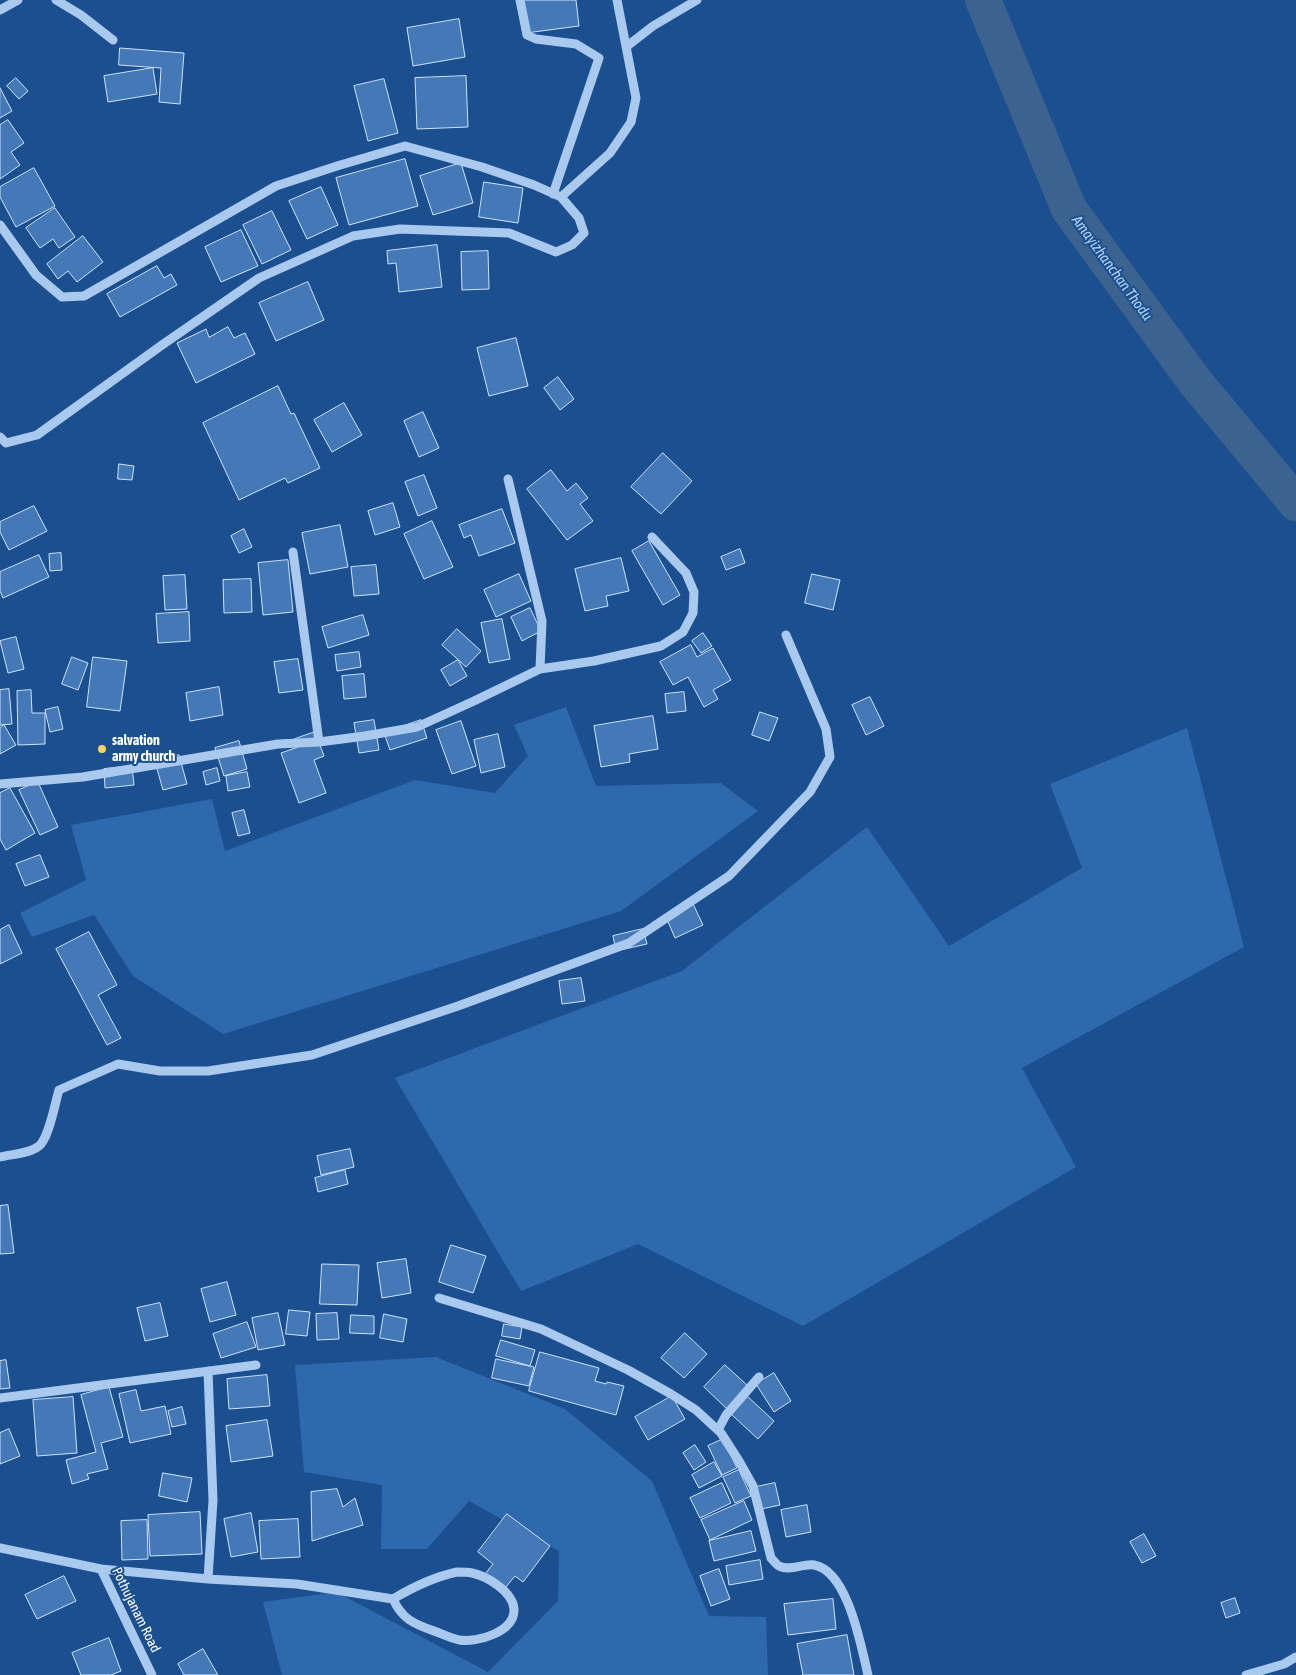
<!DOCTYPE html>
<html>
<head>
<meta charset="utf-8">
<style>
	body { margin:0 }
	canvas { display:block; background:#1b4f8f }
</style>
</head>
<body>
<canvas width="1296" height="1675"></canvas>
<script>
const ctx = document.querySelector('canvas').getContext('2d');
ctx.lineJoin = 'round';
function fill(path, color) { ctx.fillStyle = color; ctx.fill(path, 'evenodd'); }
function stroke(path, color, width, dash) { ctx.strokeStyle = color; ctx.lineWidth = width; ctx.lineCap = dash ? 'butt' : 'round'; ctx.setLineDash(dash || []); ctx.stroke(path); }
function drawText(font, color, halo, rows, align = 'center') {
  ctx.font = font + ' "Asap Condensed",sans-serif'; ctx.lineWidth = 4; ctx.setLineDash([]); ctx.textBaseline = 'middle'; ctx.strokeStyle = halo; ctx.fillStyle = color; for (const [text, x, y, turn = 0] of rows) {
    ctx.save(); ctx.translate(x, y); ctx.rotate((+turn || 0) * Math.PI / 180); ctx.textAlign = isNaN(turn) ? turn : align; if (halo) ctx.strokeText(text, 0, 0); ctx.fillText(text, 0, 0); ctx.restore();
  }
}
fill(new Path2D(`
	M566 707 596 786 721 783 758 811 621 911 223 1034 133 976 94 915 32 937 20 913 86 880 71 825 212 799 225 851 415 780 495 793 528 756 514 725Z
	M1187 728 1244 947 1022 1068 1076 1167 803 1326 638 1244 521 1291 395 1078 682 971 867 827 949 946 1082 868 1050 784Z
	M436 1357 565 1409 652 1481 709 1616 766 1617 768 1675H282L263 1602 336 1592 488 1672 558 1601 559 1551 469 1501 427 1549H381L382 1485 304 1472 295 1365Z`), '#2e69ad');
stroke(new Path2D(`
	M983 0 1069 209 1196 383 1296 503`), '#3c6290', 36);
const building = new Path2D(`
	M522 0H576L579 26 526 33Z
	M459 19 465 57 413 66 407 28Z
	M120 48 184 53 180 104 159 102 161 68 119 65Z
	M153 68 157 94 108 102 104 76Z
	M466 76 468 127 417 129 415 78Z
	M16 78 28 91 19 99 7 86Z
	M384 79 398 133 368 141 354 86Z
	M0 88 12 111 0 118Z
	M8 120 24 143 11 152 20 165 0 179V125Z
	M405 159 418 206 349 225 336 178Z
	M461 163 473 203 433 215 420 176Z
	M34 168 55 206 16 227 0 197V187Z
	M484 182 523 188 518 223 479 217Z
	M321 187 338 225 307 239 289 201Z
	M55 208 75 237 59 248 53 239 40 248 26 228Z
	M272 211 291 250 262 264 243 225Z
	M241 230 258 266 221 282 205 247Z
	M83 236 103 262 77 282 68 271 58 279 47 264Z
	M437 245 442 287 399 292 396 263 388 264 387 251Z
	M488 251 489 289 462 290 461 252Z
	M157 266 164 278 171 274 177 285 120 317 107 294Z
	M308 282 324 320 276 341 259 303Z
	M228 327 234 338 245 333 255 354 196 383 177 343 206 329 209 337Z
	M516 338 528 386 489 396 477 348Z
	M558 377 574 399 560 410 544 388Z
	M278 386 291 414 294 413 320 468 288 483 285 478 239 500 203 423Z
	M344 403 362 435 332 452 314 420Z
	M423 412 439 448 419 457 404 421Z
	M663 453 692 481 661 514 631 487Z
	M119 464 134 466 132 480 118 479Z
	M551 470 567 491 576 483 588 498 580 504 593 521 567 540 527 489Z
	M424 475 437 508 418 516 405 482Z
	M393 503 400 527 375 535 368 511Z
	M34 506 47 531 9 550 0 532V522Z
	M502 509 515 543 479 556 471 535 464 538 459 525Z
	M432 521 453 567 424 579 404 534Z
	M340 525 348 567 310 574 302 533Z
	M244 529 252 547 239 553 231 536Z
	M649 541 680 595 663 605 632 551Z
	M740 549 745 563 726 570 721 557Z
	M61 553 62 570 50 571 49 554Z
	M39 555 49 577 3 598 0 591V572Z
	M621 558 629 591 606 596 608 606 585 611 575 569Z
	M288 560 293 612 263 615 258 563Z
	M376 565 379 594 354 596 351 567Z
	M519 574 531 601 496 617 484 590Z
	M812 574 840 580 833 610 805 603Z
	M185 575 187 609 165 610 163 576Z
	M251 579 252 612 224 613 223 580Z
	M530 608 541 631 522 641 511 617Z
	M189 612 190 641 158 643 156 614Z
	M363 615 369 635 328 648 322 627Z
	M502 619 510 659 489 663 481 623Z
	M457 629 481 651 466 667 442 645Z
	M703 633 712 646 701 653 692 641Z
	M16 637 24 669 8 673 0 641Z
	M691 645 697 657 713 648 731 680 713 690 718 699 704 707 688 677 673 685 660 662Z
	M359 652 361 667 337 671 335 655Z
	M72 657 88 663 78 690 62 684Z
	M93 657 127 661 120 711 87 707Z
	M298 659 303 690 279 693 274 662Z
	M458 660 467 676 450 686 441 670Z
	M364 674 366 697 344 699 342 676Z
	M219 687 223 715 190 721 186 693Z
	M9 689 12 724 0 725V690Z
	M31 690 32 713H45V744L18 745 17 691Z
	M684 692 686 711 667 713 665 694Z
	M870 697 884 726 866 735 852 705Z
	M58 707 63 729 50 732 45 710Z
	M760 712 778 718 769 741 752 735Z
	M653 716 658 749 629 754 630 762 601 767 594 726Z
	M374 720 379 750 359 753 354 723Z
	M421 720 427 738 390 750 384 733Z
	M461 721 476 766 452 774 436 730Z
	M4 725 16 745 0 754V728Z
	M315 732 324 756 314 760 326 793 299 803 281 753 298 747 295 739Z
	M498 734 505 767 481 773 474 740Z
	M239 741 247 769 224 776 215 748Z
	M179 755 187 784 163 790 155 762Z
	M132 766 134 785 105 788 104 769Z
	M217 768 220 781 206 785 203 772Z
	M247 772 250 787 228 791 226 776Z
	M38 782 58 827 40 835 19 790Z
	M10 788 35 833 6 850 0 839V793Z
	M244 810 250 833 238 836 232 813Z
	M40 855 49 877 25 886 16 864Z
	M693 904 703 925 675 938 666 917Z
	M9 925 22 953 0 964V930Z
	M643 929 647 944 616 951 613 936Z
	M89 932 117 985 98 995 121 1038 107 1045 56 949Z
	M581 978 585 1001 562 1004 559 981Z
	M350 1149 354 1167 321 1175 317 1156Z
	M345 1170 348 1184 318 1192 315 1178Z
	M8 1205 14 1253 0 1254V1206Z
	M451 1245 486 1256 473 1293 439 1282Z
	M406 1259 411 1293 382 1298 377 1263Z
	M322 1264 359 1265 357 1305 320 1304Z
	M227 1282 236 1315 210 1322 201 1289Z
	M160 1303 168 1336 145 1341 137 1308Z
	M289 1310 310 1312 307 1336 286 1334Z
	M278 1313 285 1345 258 1350 252 1318Z
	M337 1313 339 1339 317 1340 316 1314Z
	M384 1314 407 1319 403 1342 380 1338Z
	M351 1315 374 1316V1334L350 1333Z
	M247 1322 256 1347 221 1358 213 1334Z
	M504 1324 522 1327 520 1339 502 1336Z
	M685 1333 707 1354 684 1378 661 1358Z
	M501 1340 535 1350 530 1366 496 1356Z
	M540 1352 599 1368 595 1381 606 1384 607 1382 624 1386 616 1415 529 1391Z
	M496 1359 534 1367 529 1386 492 1378Z
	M6 1360 10 1388 0 1389V1361Z
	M725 1365 748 1386 727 1409 704 1387Z
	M774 1373 791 1401 774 1412 756 1384Z
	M267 1375 270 1406 229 1409 227 1379Z
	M109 1387 123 1437 101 1443 108 1469 87 1474 89 1479 72 1484 66 1460 96 1452 81 1395Z
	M136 1390 141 1411 165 1406 171 1434 130 1443 119 1394Z
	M672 1396 685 1419 648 1440 635 1417Z
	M747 1396 774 1421 758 1439 731 1414Z
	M73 1397 77 1453 37 1456 33 1400Z
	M182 1407 186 1424 172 1427 168 1411Z
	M267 1420 273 1456 231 1462 226 1426Z
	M9 1429 20 1456 0 1464V1433Z
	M723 1439 737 1468 722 1475 708 1446Z
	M695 1445 706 1462 694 1470 683 1453Z
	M714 1462 722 1476 699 1488 692 1475Z
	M739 1470 751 1496 735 1503 723 1477Z
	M163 1473 192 1478 187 1502 159 1496Z
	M722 1483 731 1503 700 1518 690 1498Z
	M775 1483 780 1505 761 1509 756 1487Z
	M337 1489 343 1507 355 1498 363 1525 312 1541 311 1492Z
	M744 1501 752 1520 710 1540 701 1520Z
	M807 1505 811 1532 786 1537 781 1510Z
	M200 1512 202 1554 150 1556 148 1515Z
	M251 1513 258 1552 231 1557 224 1519Z
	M507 1514 550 1546 523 1582 515 1576 505 1588 485 1574 493 1564 478 1552Z
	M298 1519 300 1557 261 1559 259 1521Z
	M147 1520 148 1559 122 1560 121 1521Z
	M751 1531 756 1551 714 1561 709 1541Z
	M1144 1534 1156 1556 1142 1563 1130 1542Z
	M760 1560 763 1579 729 1585 726 1566Z
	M719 1569 730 1599 711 1606 700 1576Z
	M64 1576 76 1601 37 1619 25 1595Z
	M1235 1598 1240 1613 1226 1618 1221 1603Z
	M833 1599 836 1629 788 1635 784 1604Z
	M847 1635 854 1675H803L797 1644Z
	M109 1638 121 1671 111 1675H81L72 1653Z
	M203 1649 218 1675H184L178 1664Z`);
fill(building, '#4478b7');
stroke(building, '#cfe3fa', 1);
stroke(new Path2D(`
	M56 0 81 15 113 40
	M520 0 527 35 536 39 576 44 599 58 553 194
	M0 10 18 0
	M626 47 653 26 697 0
	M561 197 610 153 631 122 636 98 617 0
	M0 225 36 275 62 297 84 296 276 186 337 166 405 146 482 167 534 185 561 197 579 218 584 233 572 245 556 252 509 233 400 229 353 236 259 278 162 345 37 435 6 443 0 437
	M508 479 542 621 540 669
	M293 552 319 742
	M0 784 83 777 278 744 319 742 365 736 417 727 474 701 540 669 594 661 661 646 683 632 693 613 694 592 686 573 652 537
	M0 1157C12 1154 29 1154 39 1146 49 1138 55 1103 59 1090L118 1064 160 1071H208L312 1055 458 1006 629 943 729 876 810 792 830 757 826 729 786 635
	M439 1298 541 1329 628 1370 671 1394 696 1410 721 1433 739 1461 753 1486 771 1558C773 1560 777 1565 779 1566 790 1572 803 1563 814 1565 848 1571 861 1646 868 1675
	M0 1398 256 1365
	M718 1430 726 1415 759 1377
	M0 1548 101 1569 152 1675
	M101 1569 208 1579 297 1584 393 1599
	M457 1572C462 1572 467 1572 472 1573 487 1576 513 1592 514 1609 515 1632 477 1643 459 1640 451 1638 442 1634 434 1631 414 1624 402 1619 393 1599 413 1587 434 1577 457 1572Z
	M208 1579 213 1500 208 1371
	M1246 1675 1284 1664 1296 1657`), '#a9c9ee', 9);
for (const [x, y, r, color] of [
	[102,749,5,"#ffd166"]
]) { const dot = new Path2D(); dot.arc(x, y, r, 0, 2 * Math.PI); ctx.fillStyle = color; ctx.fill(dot); stroke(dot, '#1b4f8f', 2); }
drawText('bold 14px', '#fff', '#1b4f8f', [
	["salvation",112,741],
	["army church",112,757]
], 'left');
drawText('14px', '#fff', '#1b4f8f', [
	["Pothujanam Road",136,1610,64]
]);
drawText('italic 15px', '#b5d3f5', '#1b4f8f', [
	["Amayizhanchan Thodu",1112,268,54]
]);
</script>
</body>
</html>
